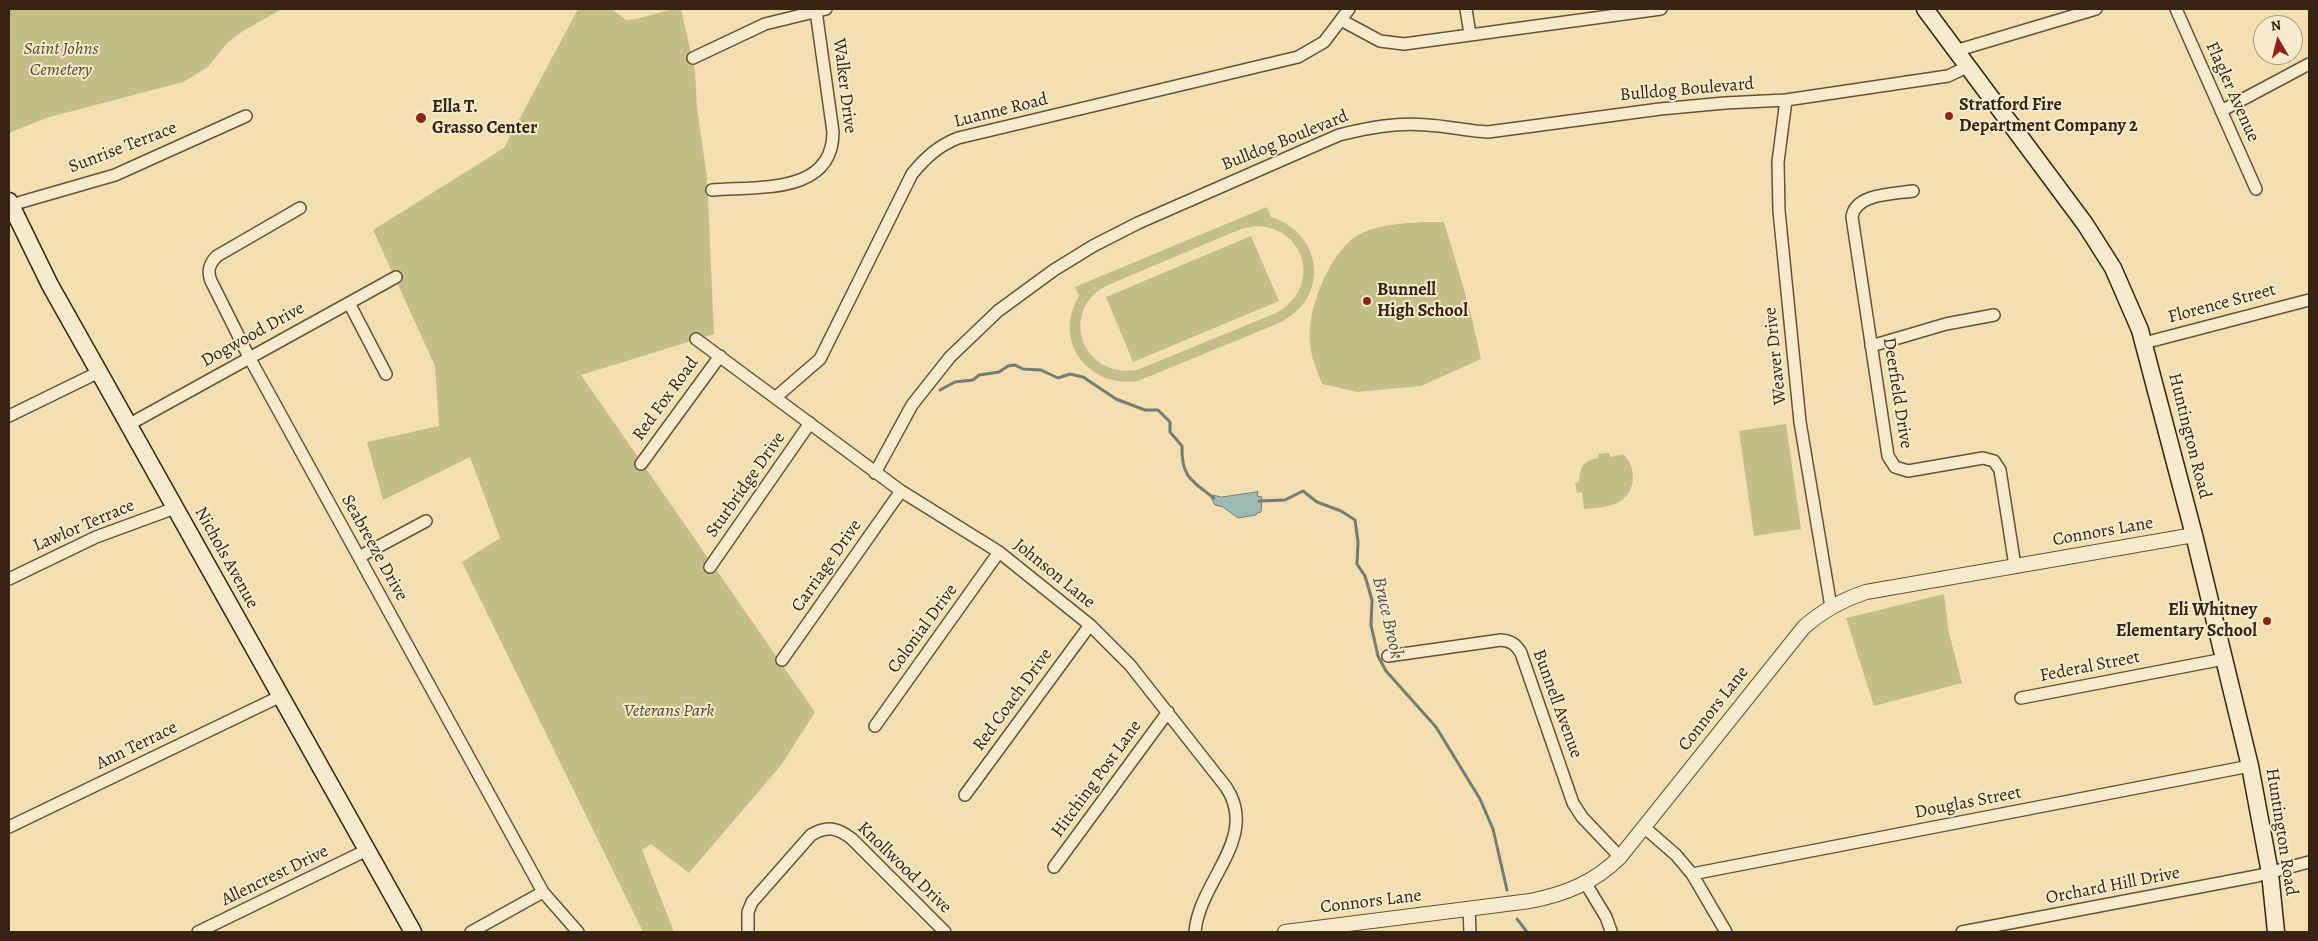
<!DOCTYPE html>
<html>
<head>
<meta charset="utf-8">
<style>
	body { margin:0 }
	#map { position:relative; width:2318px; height:941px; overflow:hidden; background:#f4dfb2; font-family:Alegreya,serif }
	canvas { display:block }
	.frame { position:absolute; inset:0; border:10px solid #37230f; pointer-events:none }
	.north { position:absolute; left:2253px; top:15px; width:50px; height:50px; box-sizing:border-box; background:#f8eacd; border:1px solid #ab9a81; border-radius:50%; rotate:352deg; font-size:14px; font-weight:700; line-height:20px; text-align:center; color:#37230f }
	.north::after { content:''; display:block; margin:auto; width:18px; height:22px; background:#8f2418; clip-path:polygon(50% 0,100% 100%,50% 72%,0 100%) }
</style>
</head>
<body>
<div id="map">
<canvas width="2318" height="941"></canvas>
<div class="frame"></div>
<div class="north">N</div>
</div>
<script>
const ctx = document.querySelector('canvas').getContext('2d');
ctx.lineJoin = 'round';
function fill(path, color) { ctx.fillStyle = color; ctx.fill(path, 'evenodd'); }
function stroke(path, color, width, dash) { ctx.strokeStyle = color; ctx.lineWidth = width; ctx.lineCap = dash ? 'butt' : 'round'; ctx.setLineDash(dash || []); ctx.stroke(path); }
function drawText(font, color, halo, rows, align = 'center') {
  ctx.font = font + ' Alegreya,serif'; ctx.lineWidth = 4; ctx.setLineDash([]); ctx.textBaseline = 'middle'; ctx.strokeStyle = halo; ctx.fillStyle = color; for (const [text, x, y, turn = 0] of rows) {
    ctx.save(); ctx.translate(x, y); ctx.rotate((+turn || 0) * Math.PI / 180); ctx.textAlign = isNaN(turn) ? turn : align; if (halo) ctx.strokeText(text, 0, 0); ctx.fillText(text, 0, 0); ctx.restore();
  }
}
fill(new Path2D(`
	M9 9H282L243 31 227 43 208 67 183 82 46 118 9 133Z
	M578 9H612L626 20C646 19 662 9 681 9L695 71 697 108 707 177 714 334 581 375 815 712 782 764 689 873 651 844 642 850 674 932H643L462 562 500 538 470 457 383 500 367 442 439 426 435 366 373 230 504 148Z
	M1267 207 1271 217C1324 234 1330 299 1279 323L1138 381C1088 388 1052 341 1079 296L1075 287ZM1255 226C1307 226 1322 289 1276 313L1137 370C1081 379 1058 309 1108 285L1241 229Z
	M1423 222H1444L1469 306 1481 359 1421 386 1357 392 1322 384C1317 371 1311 357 1310 343 1306 312 1329 254 1355 237 1374 224 1401 224 1423 222Z
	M1251 236 1279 301 1133 362 1106 297Z
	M1786 424 1801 529 1754 536 1739 431Z
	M1609 453 1610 457 1623 454C1637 467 1637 492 1619 502 1610 507 1595 508 1584 509L1582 492 1577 493 1575 483 1579 482C1580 467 1582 461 1598 458V454Z
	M1944 594 1949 633 1962 683 1874 706 1846 618Z`), '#c3c087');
const water = new Path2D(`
	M1258 492 1257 496 1262 497 1261 512 1257 513 1256 515 1238 518 1223 507 1215 505 1211 498 1213 495 1221 497Z`);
fill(water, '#9cbcb2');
stroke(water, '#747f71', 1);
stroke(new Path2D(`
	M940 390 955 382 973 380 979 375 999 372 1008 366 1015 365 1023 369 1041 370 1058 378 1070 374 1083 377 1116 399 1145 410H1158L1170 422V432L1182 446C1181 476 1191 481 1214 498
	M1259 501 1285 500 1303 491 1317 502 1341 511 1355 520 1358 542 1357 564 1365 576 1372 600 1371 625 1378 656 1386 671 1436 727 1480 799 1493 829 1507 890
	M1517 919 1527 932`), '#747f71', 3);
const minor = new Path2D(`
	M1466 9 1470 34
	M2176 9 2256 189
	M1341 20 1380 41 1404 44 1661 9
	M1955 51 2096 9
	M693 58 765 24 826 9
	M1786 100 1778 162 1779 211 1800 422 1831 607
	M2221 111 2309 64
	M712 190C758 186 833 195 833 132L816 11
	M1913 191C1895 194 1855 193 1852 217L1888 456 1895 467 1908 471 1983 458 1994 461 2000 470 2015 566
	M11 205 115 175 246 116
	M300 208 217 256C209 264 207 271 211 281L249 357 543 892 578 932
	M349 303 386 374
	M696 339 901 491 999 552 1090 625 1130 665 1226 787C1260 838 1199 881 1195 932
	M2144 343 2309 300
	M1871 346 1946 324 1994 315
	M776 397 820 359 912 174C925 158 938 146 958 138L1298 57 1324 42 1349 9
	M9 416 99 372
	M128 425 396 277
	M641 464 720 356
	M875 473 912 405 950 357 998 311 1054 270 1093 246 1138 223 1339 135C1367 128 1397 122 1427 125 1447 126 1467 131 1488 132L1660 109 1725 103 1786 100 1948 76 1967 67
	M359 557 426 521
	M710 567 810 423
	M9 579 96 537 175 508
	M1388 656 1501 640C1511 641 1516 644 1521 653L1573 803 1582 817 1620 857
	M782 660 901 491
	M2021 698 2224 659
	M875 726 999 552
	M965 795 1090 625
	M9 827 281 696
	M1645 828 1676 855 1692 874 1726 932
	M1054 867 1168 712
	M1692 874 2250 766
	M1586 884 1606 917 1611 931
	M1469 909 1470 932
	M198 932 367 850
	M471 932 543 892
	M748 932V912L752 902 811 835C827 825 838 828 852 839L945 932
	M1962 932 2257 876 2309 862`);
const tertiary = new Path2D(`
	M1285 932 1530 901C1565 894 1594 883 1620 857L1804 627C1823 610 1842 600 1866 592L2194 535`);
const secondary = new Path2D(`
	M1925 9 2085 224 2113 268 2140 330 2194 535 2250 766 2270 873 2276 932
	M9 201 50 285 99 372 413 932`);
stroke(minor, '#665238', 14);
stroke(tertiary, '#665238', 16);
stroke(secondary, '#37230f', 19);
stroke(minor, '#f8eacd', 11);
stroke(tertiary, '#f8eacd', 14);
stroke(secondary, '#f8eacd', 16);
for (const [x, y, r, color] of [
	[1949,116,5,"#8f2418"],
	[421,118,6,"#8f2418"],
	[1367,301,5,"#8f2418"],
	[2267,621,5,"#8f2418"]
]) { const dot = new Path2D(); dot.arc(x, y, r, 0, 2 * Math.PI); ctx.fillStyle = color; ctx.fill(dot); stroke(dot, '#f8eacd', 2); }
drawText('italic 18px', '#5a4a2d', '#f8eacd', [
	["Saint Johns",61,50],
	["Cemetery",61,71],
	["Veterans Park",669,712]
]);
drawText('18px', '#37230f', '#f8eacd', [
	["Walker Drive",844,86,83],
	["Bulldog Boulevard",1687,90,-5],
	["Flagler Avenue",2232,92,66],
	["Luanne Road",1001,111,-14],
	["Bulldog Boulevard",1285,141,-22],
	["Sunrise Terrace",123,148,-21],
	["Florence Street",2222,304,-15],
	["Dogwood Drive",253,335,-29],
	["Weaver Drive",1776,356,-96],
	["Deerfield Drive",1897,393,81],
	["Red Fox Road",666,399,-54],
	["Huntington Road",2189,436,76],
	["Sturbridge Drive",746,485,-55],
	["Lawlor Terrace",84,526,-23],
	["Connors Lane",2103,532,-10],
	["Seabreeze Drive",374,548,61],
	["Nichols Avenue",226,558,61],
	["Carriage Drive",827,566,-55],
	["Johnson Lane",1054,574,39],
	["Colonial Drive",923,629,-54],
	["Federal Street",2090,667,-11],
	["Red Coach Drive",1013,700,-54],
	["Bunnell Avenue",1557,704,70],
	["Connors Lane",1714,709,-52],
	["Ann Terrace",137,746,-26],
	["Hitching Post Lane",1097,779,-54],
	["Douglas Street",1968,803,-11],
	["Huntington Road",2281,832,81],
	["Knollwood Drive",904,868,44],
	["Allencrest Drive",275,876,-26],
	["Orchard Hill Drive",2113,886,-11],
	["Connors Lane",1371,902,-7]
]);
drawText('bold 18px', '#37230f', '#f8eacd', [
	["Stratford Fire",1959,106],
	["Department Company 2",1959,127],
	["Ella T.",432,108],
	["Grasso Center",432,129],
	["Bunnell",1377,291],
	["High School",1377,312],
	["Eli Whitney",2257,611,"right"],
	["Elementary School",2257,632,"right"]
], 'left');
drawText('italic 19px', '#555140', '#f8eacd', [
	["Bruce Brook",1387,618,77]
]);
</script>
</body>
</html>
